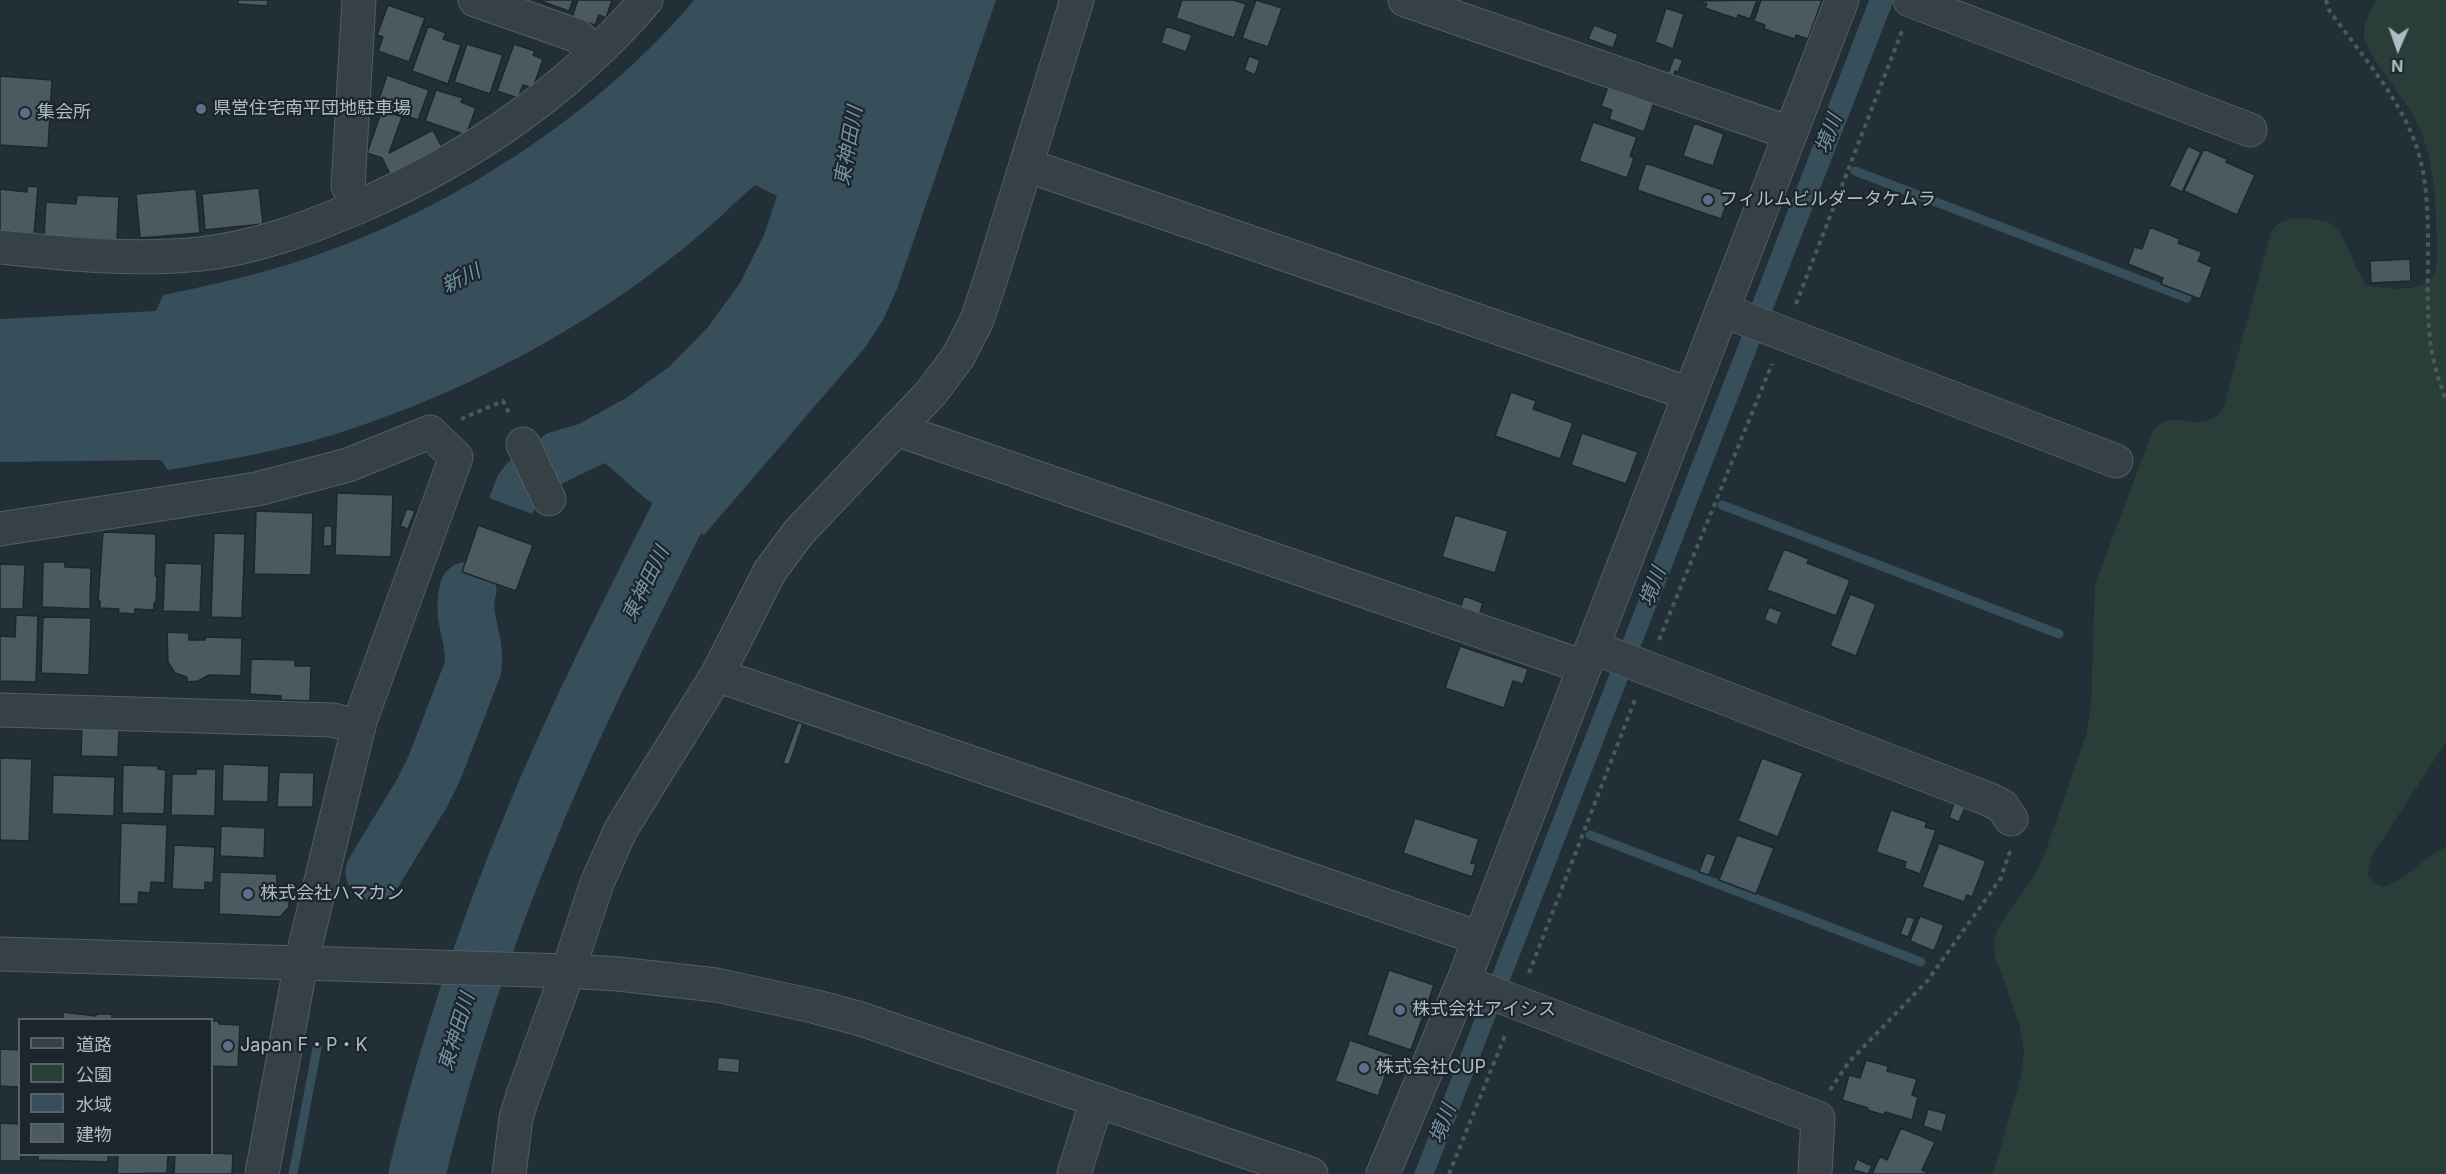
<!DOCTYPE html>
<html>
<head>
<meta charset="utf-8">
<style>
	body { margin:0 }
	#map { position:relative; width:2446px; height:1174px; overflow:hidden; background:#222f36; font-family:Inter,"Noto Sans JP",sans-serif }
	canvas { display:block }
	.legend { position:absolute; left:18px; top:1018px; width:195px; height:138px; box-sizing:border-box; background:#1b252b; border:2px solid #576168; margin:0; padding:8px 10px; list-style:none; font-size:18px; color:#b0bcc3 }
	.legend li { display:flex; align-items:center; gap:12px; height:30px }
	.legend b { width:30px; border:2px solid #576168 }
	.north { position:absolute; left:2368px; top:18px; width:60px; height:60px; -webkit-text-stroke:4px #1b252b; paint-order:stroke; rotate:182deg; font-size:16px; font-weight:700; line-height:24px; text-align:center; color:#b0bcc3 }
	.north::after { content:''; display:block; margin:auto; width:21px; height:27px; background:#b0bcc3; clip-path:polygon(50% 0,100% 100%,50% 72%,0 100%) }
</style>
</head>
<body>
<div id="map">
<canvas width="2446" height="1174"></canvas>
<ul class="legend">
<li><b style="height:8px;background:#364047"></b>道路</li>
<li><b style="height:16px;background:#2a3e39"></b>公園</li>
<li><b style="height:16px;background:#374e5b"></b>水域</li>
<li><b style="height:16px;background:#4b5a61"></b>建物</li>
</ul>
<div class="north">N</div>
</div>
<script>
const ctx = document.querySelector('canvas').getContext('2d');
ctx.lineJoin = 'round';
function fill(path, color) { ctx.fillStyle = color; ctx.fill(path, 'evenodd'); }
function stroke(path, color, width, dash) { ctx.strokeStyle = color; ctx.lineWidth = width; ctx.lineCap = dash ? 'butt' : 'round'; ctx.setLineDash(dash || []); ctx.stroke(path); }
function drawText(font, color, halo, rows, align = 'center') {
  ctx.font = font + ' Inter,"Noto Sans JP",sans-serif'; ctx.lineWidth = 4.5; ctx.setLineDash([]); ctx.textBaseline = 'middle'; ctx.strokeStyle = halo; ctx.fillStyle = color; for (const [text, x, y, turn = 0] of rows) {
    ctx.save(); ctx.translate(x, y); ctx.rotate((+turn || 0) * Math.PI / 180); ctx.textAlign = isNaN(turn) ? turn : align; if (halo) ctx.strokeText(text, 0, 0); ctx.fillText(text, 0, 0); ctx.restore();
  }
}
fill(new Path2D(`
	M2376 0H2446V742L2371 857 2367 875 2381 887C2410 880 2420 859 2446 847V1174H1993L2021 1076 2024 1052 2020 1026 1995 956 1994 940 1999 926 2034 876 2044 856 2086 735 2091 707 2095 584 2153 430C2174 406 2200 437 2223 410L2271 232C2280 220 2288 218 2303 219 2312 219 2324 219 2331 224 2346 233 2354 269 2366 285 2383 289 2423 294 2434 275 2436 272 2436 265 2437 261 2436 214 2438 165 2416 121 2406 100 2365 52 2364 35 2363 23 2371 10 2376 0Z`), '#2a3e39');
fill(new Path2D(`
	M694 0H996L897 289 883 320 864 349 704 535 646 499 605 463C579 476 545 487 532 514L489 498 498 475 507 463 548 433 579 424 626 398 670 366 708 327 740 283 764 235 777 196 755 185C731 206 708 229 683 249 585 328 473 388 354 428 294 449 231 459 168 470L161 460 0 462V319L156 311 163 295C212 285 261 274 308 258 449 211 599 114 694 0Z
	M1869 0H1894L1434 1174H1414L1746 325 1748 314Z`), '#374e5b');
stroke(new Path2D(`
	M1855 171 2187 298
	M1722 505 2059 634
	M1590 835 1921 962
	M293 1174 317 1048`), '#374e5b', 9);
stroke(new Path2D(`
	M374 872 422 793 434 769 473 668C477 639 460 618 468 590
	M417 1174C446 1053 485 936 533 821 585 694 651 572 711 449`), '#374e5b', 57);
const building = new Path2D(`
	M238 0H268L267 6 238 4Z
	M538 0H573L569 11Z
	M578 0H612L606 18 599 15 595 25 572 17Z
	M1182 0H1233L1246 4 1234 38 1176 18Z
	M1256 0 1282 8 1268 47 1242 38Z
	M1757 0 1750 19 1738 15 1737 19 1705 8 1707 4 1696 1Z
	M1761 0H1822L1808 39 1796 35 1795 39 1764 29 1765 25 1754 21Z
	M388 5 425 18 409 62 378 51 383 37 377 35Z
	M1666 8 1684 14 1673 49 1655 42Z
	M1594 25 1618 34 1613 48 1588 39Z
	M428 26 446 33 443 39 461 45 448 84 412 71Z
	M1166 26 1192 35 1186 52 1161 43Z
	M467 44 503 55 490 94 454 82Z
	M514 44 535 51 533 55 543 59 533 88 523 85 518 98 497 91Z
	M1249 56 1260 60 1255 75 1244 70Z
	M1674 57 1683 60 1678 72 1675 71 1673 78 1667 76Z
	M387 75 429 90 418 120 377 105Z
	M0 76 52 80 48 148 0 145Z
	M1609 84 1655 100 1644 132 1609 119 1612 110 1601 106Z
	M436 90 463 98 461 102 476 108 466 135 425 121Z
	M382 110 402 117 389 153 433 130 443 149 391 176 382 158 367 153Z
	M1593 122 1637 137 1630 156 1634 158 1627 178 1579 161Z
	M1694 123 1724 134 1713 166 1683 156Z
	M2188 146 2201 152 2182 192 2169 186Z
	M2204 149 2227 159 2226 162 2255 175 2237 215 2184 191Z
	M1646 163 1731 193 1721 219 1637 190Z
	M27 186 38 187 34 235 0 232V189L27 192Z
	M259 188 263 224 205 230 202 194Z
	M196 189 200 233 140 238 136 194Z
	M77 195 119 197 117 240 44 236 46 202 76 204Z
	M2150 227 2180 239 2178 243 2202 252 2198 261 2212 267 2200 299 2161 284 2163 278 2128 264 2134 247 2142 249Z
	M2410 259 2411 281 2371 283 2370 261Z
	M1511 392 1536 401 1533 409 1573 423 1560 459 1495 436Z
	M1582 433 1638 452 1626 484 1571 465Z
	M337 493 393 495 391 557 335 555Z
	M407 508 415 511 408 529 400 526Z
	M256 511 313 513 311 575 254 574Z
	M1455 515 1508 531 1495 573 1442 557Z
	M478 525 533 545 516 591 462 572Z
	M324 526H332V546H323Z
	M103 532 156 534 155 576H157L156 603H154V610L135 609V614L118 613 119 609 100 608V601H98Z
	M214 533 245 534 242 618 211 617Z
	M1784 549 1809 559 1807 563 1850 580 1836 616 1767 590Z
	M43 562H65V567L91 568 90 609 42 607Z
	M165 563 202 564 200 612 163 611Z
	M0 564 25 565 23 609H0Z
	M1850 594 1876 604 1856 656 1830 646Z
	M1464 596 1483 603 1479 615 1460 609Z
	M1769 607 1782 612 1777 625 1764 620Z
	M16 615 38 616 36 682 0 681V636L15 637Z
	M43 617 91 618 89 675 41 673Z
	M167 632 189 633V640H205V637L242 638 241 676 209 675 198 681 187 682V677L175 673 168 662Z
	M1460 646 1528 669 1523 684 1513 681 1504 708 1445 688Z
	M251 659 295 660V666H311L310 701 281 700V696L250 694Z
	M798 722 803 724 789 765 783 763Z
	M82 728 119 729 118 757 81 756Z
	M0 758 32 759 29 841 0 840Z
	M1762 758 1803 773 1778 837 1738 821Z
	M223 764 269 766 268 802 222 801Z
	M123 765 158 766V769L166 770 164 814 122 813Z
	M196 769H216L215 816 171 815 172 774H196Z
	M279 772 314 773 313 807H277Z
	M53 775 115 777 114 816 52 814Z
	M1954 803 1965 807 1959 822 1949 818Z
	M1891 810 1927 822 1925 827 1936 830 1920 874 1904 868 1906 862 1876 852Z
	M1415 818 1479 839 1471 863 1476 864 1472 877 1403 853Z
	M121 823 167 825 165 883 151 882 150 893 139 892 138 904H119Z
	M221 826 265 828 264 858 220 856Z
	M1737 835 1774 848 1756 894 1719 880Z
	M1939 843 1986 861 1972 897 1967 895 1964 902 1922 887Z
	M174 845 215 847 213 883 205 882V890L172 889Z
	M1706 853 1716 856 1709 875 1699 872Z
	M220 872 277 874 276 900 289 901V907L280 917 219 914Z
	M1907 916 1915 919 1908 937 1900 934Z
	M1920 916 1944 925 1934 951 1910 941Z
	M1389 970 1434 985 1411 1050 1367 1035Z
	M63 1012 96 1016V1014H112V1020H63Z
	M212 1021H219V1024L240 1025 238 1067 212 1066Z
	M1350 1040 1393 1055 1378 1096 1335 1081Z
	M0 1049 20 1050V1087L0 1086Z
	M718 1057 740 1059 739 1073 717 1071Z
	M1866 1060 1888 1066 1887 1071 1917 1079 1912 1095 1918 1097 1912 1120 1885 1112 1884 1115 1867 1110 1868 1108 1842 1100 1849 1075 1860 1078Z
	M1928 1109 1947 1114 1942 1132 1923 1126Z
	M0 1123 20 1124 21 1161H0Z
	M1901 1128 1935 1142 1922 1170 1927 1172 1926 1174H1872L1880 1156 1887 1160Z
	M212 1153 233 1154 232 1174H174L175 1154Z
	M38 1154H108V1162L38 1160Z
	M118 1154H168L167 1173 117 1174Z
	M1857 1159 1872 1166 1868 1174 1853 1170Z`);
fill(building, '#4b5a61');
stroke(building, '#1d272d', 1.5);
const minor = new Path2D(`
	M475 0 578 36 594 53
	M1405 0 1790 133
	M1910 0 2250 130
	M1026 165 1690 394
	M358 207 348 186 359 0
	M0 247C67 254 133 261 200 254 256 248 309 228 360 206 469 159 569 90 646 0
	M1722 310 2116 461
	M896 429 1584 667
	M523 444 549 499
	M0 529 257 489 348 465 430 432 456 457 360 721 301 963 262 1174
	M1592 647 1988 799 2002 806 2011 819
	M717 675 1479 938
	M0 710 333 720 359 727
	M0 954 568 971 618 974 716 985 813 1006 861 1019 1311 1174
	M1463 982 1818 1118 1815 1174
	M509 1174 516 1118 523 1095 568 971 597 883 621 829 717 675 770 571 799 532 931 393 958 357 977 320 991 278 1077 0
	M1074 1174 1097 1100
	M1383 1174 1463 982 1842 0`);
stroke(minor, '#535e64', 35);
stroke(new Path2D(`
	M2326 0 2329 10C2359 52 2401 99 2417 148 2436 207 2423 277 2430 339 2432 360 2439 381 2446 401
	M1796 304 1902 31
	M461 419 503 401 510 415
	M1659 640 1772 364
	M1529 973 1636 697
	M1830 1090 1849 1062 1928 980 2001 878 2010 851
	M1449 1174 1506 1033`), '#485a59', 4, [4.5, 4.5]);
stroke(minor, '#364047', 33);
for (const [x, y, r, color] of [
	[201,109,6,"#5c6f8a"],
	[25,113,6,"#5c6f8a"],
	[1708,200,6,"#5c6f8a"],
	[248,894,6,"#5c6f8a"],
	[1400,1010,6,"#5c6f8a"],
	[228,1046,6,"#5c6f8a"],
	[1364,1068,6,"#5c6f8a"]
]) { const dot = new Path2D(); dot.arc(x, y, r, 0, 2 * Math.PI); ctx.fillStyle = color; ctx.fill(dot); stroke(dot, '#1b252b', 2); }
drawText('18px', '#b0bcc3', '#1b252b', [
	["県営住宅南平団地駐車場",213,109],
	["集会所",37,113],
	["フィルムビルダータケムラ",1720,200],
	["株式会社ハマカン",260,894],
	["株式会社アイシス",1412,1010],
	["Japan F・P・K",240,1046],
	["株式会社CUP",1376,1068]
], 'left');
drawText('italic 20px', '#7393a4', '#1b252b', [
	["境川",1829,134,-69],
	["東神田川",849,146,-80],
	["新川",461,279,-26],
	["東神田川",646,584,-64],
	["境川",1653,587,-69],
	["東神田川",457,1032,-73],
	["境川",1443,1124,-69]
]);
</script>
</body>
</html>
